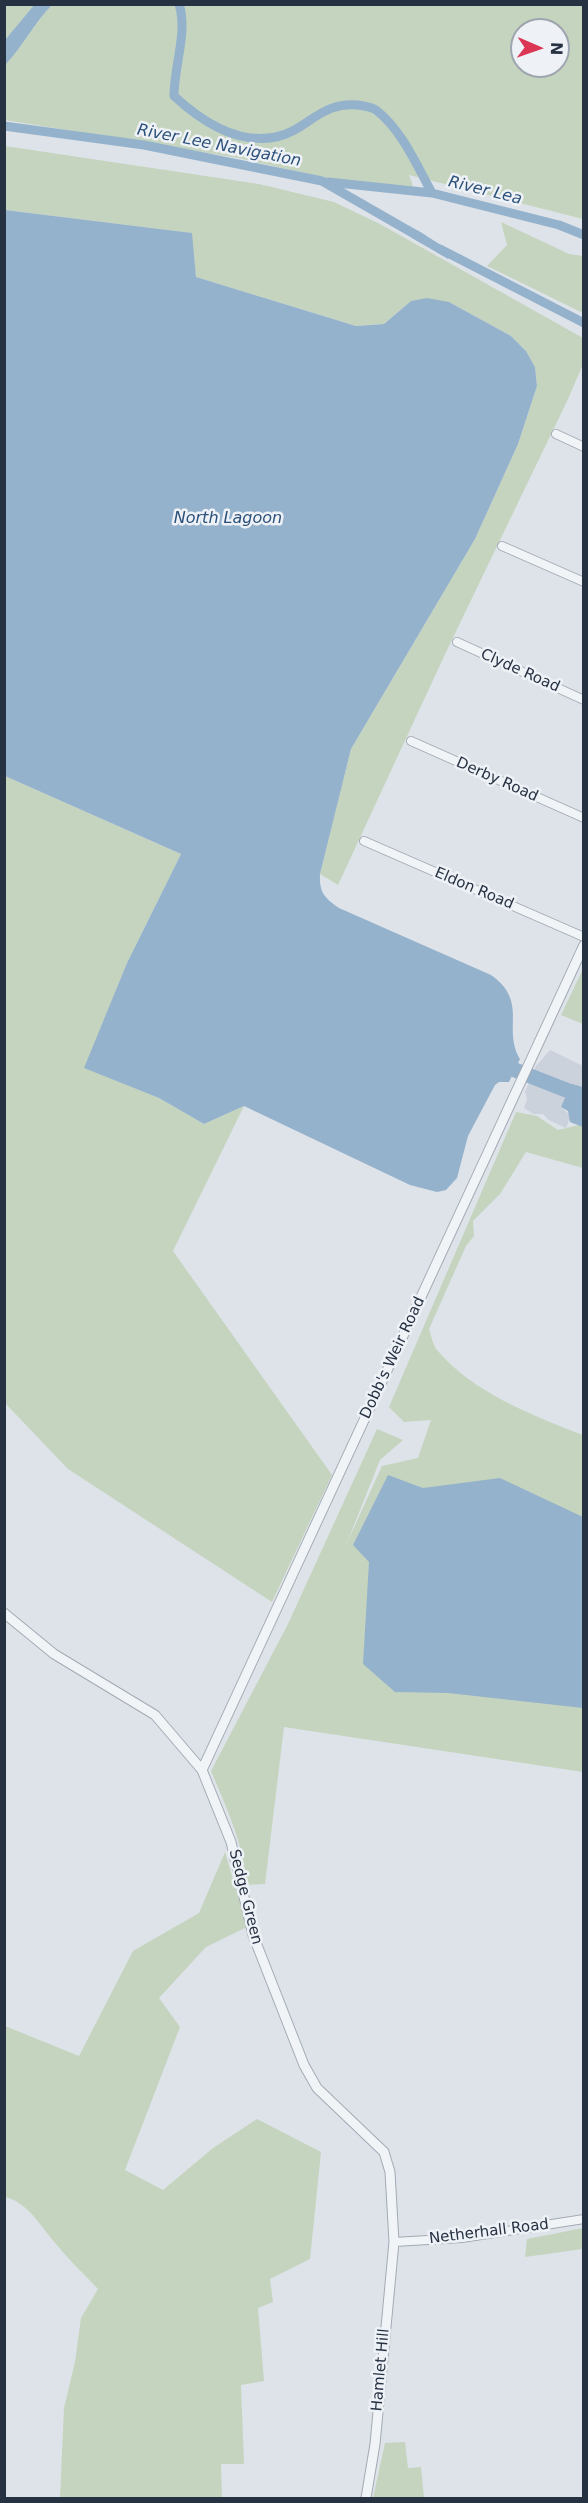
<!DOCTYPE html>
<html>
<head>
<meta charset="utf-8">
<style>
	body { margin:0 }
	#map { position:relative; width:588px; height:2503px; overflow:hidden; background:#dee3e9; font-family:"DejaVu Sans",sans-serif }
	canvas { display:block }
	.frame { position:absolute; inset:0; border:6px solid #263142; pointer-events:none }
	.north { position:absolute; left:510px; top:18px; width:60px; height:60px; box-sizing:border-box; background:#eef2f7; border:2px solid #9ea5af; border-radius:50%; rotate:92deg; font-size:16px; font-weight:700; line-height:24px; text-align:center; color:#263142 }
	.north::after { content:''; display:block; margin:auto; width:21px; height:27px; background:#db3654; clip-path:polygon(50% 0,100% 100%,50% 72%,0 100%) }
</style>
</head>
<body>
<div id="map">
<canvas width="588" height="2503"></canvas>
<div class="frame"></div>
<div class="north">N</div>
</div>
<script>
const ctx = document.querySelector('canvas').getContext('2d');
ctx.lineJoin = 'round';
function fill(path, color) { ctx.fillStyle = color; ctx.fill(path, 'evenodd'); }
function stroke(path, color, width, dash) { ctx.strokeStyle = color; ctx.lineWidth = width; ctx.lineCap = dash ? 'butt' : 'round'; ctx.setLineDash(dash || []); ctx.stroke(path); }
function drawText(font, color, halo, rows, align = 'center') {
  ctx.font = font + ' "DejaVu Sans",sans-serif'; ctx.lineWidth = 5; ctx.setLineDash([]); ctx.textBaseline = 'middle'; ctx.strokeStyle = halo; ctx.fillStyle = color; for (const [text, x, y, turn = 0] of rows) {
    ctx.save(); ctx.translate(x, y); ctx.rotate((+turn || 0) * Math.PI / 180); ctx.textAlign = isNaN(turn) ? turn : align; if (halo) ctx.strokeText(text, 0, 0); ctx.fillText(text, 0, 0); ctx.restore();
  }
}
fill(new Path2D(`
	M550 1050 583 1066V1085L570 1095 561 1107 571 1116 566 1128 549 1120 543 1114H533L524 1108 527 1099 525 1092 536 1066Z`), '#ccd2dc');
fill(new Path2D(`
	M5 5H35L5 40Z
	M52 5H583V219L409 175 414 189 330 179 238 158 5 120 4 65C23 46 34 23 52 5ZM522 30H558V66H522Z
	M5 146 259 184 334 202 380 224 583 338V364L569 397 447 650 338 885 320 874 351 749 475 539 518 444 537 386 535 367 526 351 511 336 449 302 411 301 384 324 356 326 196 277 191 233 5 210Z
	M501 222 569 254 583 256V313L487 266 507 245Z
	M5 776 181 854 127 963 85 1068 159 1098 204 1124 244 1106 173 1251 332 1475 272 1602 68 1469 5 1403Z
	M583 969V1024L561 1015Z
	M516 1112 537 1116 558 1130 579 1125 583 1127V1168L526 1152 500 1194 473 1221 474 1236 466 1246 429 1329C431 1335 433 1345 437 1350 473 1393 534 1416 583 1435V1772L284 1727 265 1884 246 1885C245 1846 226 1807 211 1771L288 1624 377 1429 403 1440 380 1460 346 1545 382 1466 418 1458 431 1420 404 1422 389 1407Z
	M225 1852 247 1927 206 1947 159 1998 180 2027 125 2170 163 2190 213 2148 257 2119 321 2152 310 2259 270 2279 273 2302 258 2308 264 2381 241 2385 244 2464H221L222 2498H60L64 2408 75 2362 81 2318 98 2289C84 2274 69 2260 56 2244 40 2226 29 2203 5 2197V2026L79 2056 133 1951 199 1913Z
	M583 2228V2249L525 2257 527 2239Z
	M405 2442 408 2468 421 2467 424 2498H373L385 2443Z`), '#c5d4be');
fill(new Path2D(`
	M35 4 52 5C34 23 23 46 5 65V40Z
	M5 210 192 233 196 277 356 326 384 324 411 301 427 298 449 302 511 336 526 351 535 367 537 386 518 444 475 539 351 749 320 874C319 893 325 898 339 908L491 975C529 1002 502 1028 520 1059L509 1082H499L495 1085 468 1136 457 1178 446 1190 437 1192 410 1185 244 1106 204 1124 159 1098 84 1068 127 963 181 854 5 776Z
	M417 230 452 252 448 259 412 238Z
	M572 1084 583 1087V1127L570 1122 568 1111 561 1107 565 1098 569 1097Z
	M388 1475 423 1488 500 1478 583 1517V1708L448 1693 395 1692 363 1664 369 1562 353 1545Z`), '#95b2cd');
stroke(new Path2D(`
	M179 4C188 32 174 66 174 96 201 121 237 145 276 137 308 131 321 98 364 106 368 107 373 108 376 110 402 130 417 166 432 193L559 225 584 235
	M4 126 144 145 322 181 423 239
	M328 182 432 193
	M440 249 584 323`), '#95b2cd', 9);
stroke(new Path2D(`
	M515 1070 584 1097`), '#95b2cd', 15);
const minor = new Path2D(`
	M556 434 584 447
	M502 546 584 582
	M457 642 584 700
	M411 741 584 818
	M364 841 584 937
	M394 2242 462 2238 584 2219`);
const tertiary = new Path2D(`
	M4 1613 54 1654 155 1715 202 1770 231 1842 253 1935 304 2065 317 2088 384 2152 390 2172 394 2242 375 2444 366 2498
	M202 1770 584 945`);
stroke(minor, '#a3aab4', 10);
stroke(tertiary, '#a3aab4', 11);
stroke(minor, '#f1f4f7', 8);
stroke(tertiary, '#f1f4f7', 9);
drawText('15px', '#263142', '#eef2f7', [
	["Clyde Road",520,671,24],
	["Derby Road",497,780,24],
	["Eldon Road",474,889,23],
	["Dobb's Weir Road",393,1358,-65],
	["Sedge Green",245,1897,76],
	["Netherhall Road",489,2232,-7],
	["Hamlet Hill",381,2370,-85]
]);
drawText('italic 16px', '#2c517a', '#eef2f7', [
	["River Lee Navigation",219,146,11],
	["River Lea",485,191,14],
	["North Lagoon",228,519]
]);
</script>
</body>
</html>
